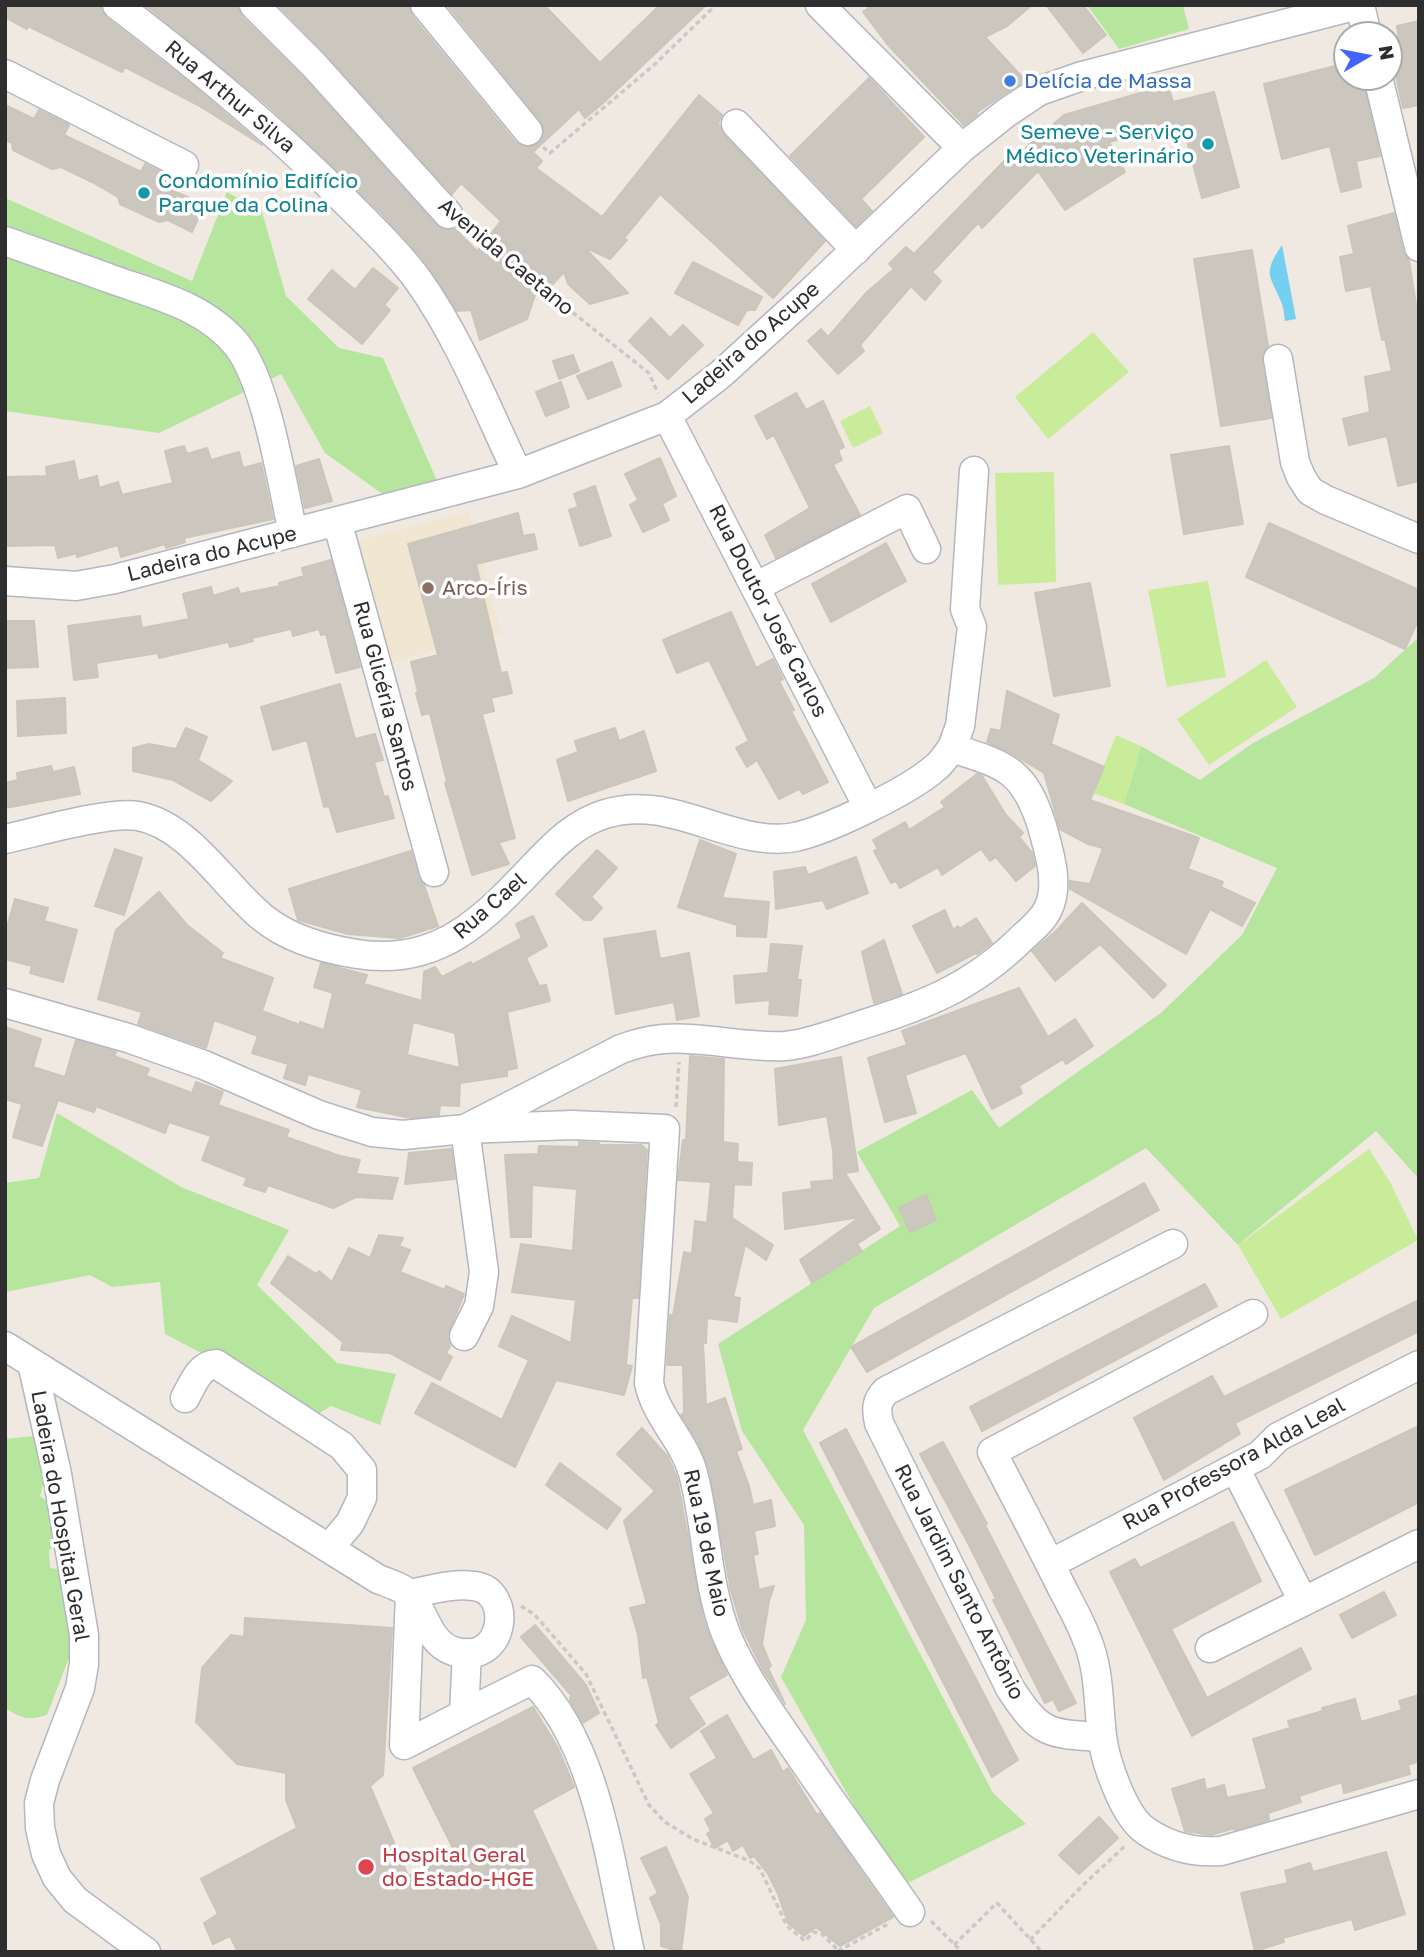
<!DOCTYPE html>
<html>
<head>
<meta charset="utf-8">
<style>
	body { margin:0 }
	#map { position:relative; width:1424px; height:1957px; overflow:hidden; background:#efe9e1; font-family:"Golos Text",sans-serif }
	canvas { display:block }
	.frame { position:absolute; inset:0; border:7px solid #2e2e2e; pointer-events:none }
	.north { position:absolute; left:1333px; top:21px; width:70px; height:70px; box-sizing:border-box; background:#fff; border:2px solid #ababab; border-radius:50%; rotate:80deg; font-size:19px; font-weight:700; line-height:28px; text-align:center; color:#2e2e2e }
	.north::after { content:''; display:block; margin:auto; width:24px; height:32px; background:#4264fb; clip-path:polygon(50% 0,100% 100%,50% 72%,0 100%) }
</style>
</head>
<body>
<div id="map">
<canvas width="1424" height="1957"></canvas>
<div class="frame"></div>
<div class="north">N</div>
</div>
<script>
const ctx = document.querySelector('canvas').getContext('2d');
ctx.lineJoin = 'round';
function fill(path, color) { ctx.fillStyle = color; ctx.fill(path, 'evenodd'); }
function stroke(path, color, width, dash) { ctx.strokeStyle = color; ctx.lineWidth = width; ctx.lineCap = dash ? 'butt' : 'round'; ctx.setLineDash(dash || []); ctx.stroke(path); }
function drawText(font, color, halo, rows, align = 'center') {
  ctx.font = font + ' "Golos Text",sans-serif'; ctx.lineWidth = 7; ctx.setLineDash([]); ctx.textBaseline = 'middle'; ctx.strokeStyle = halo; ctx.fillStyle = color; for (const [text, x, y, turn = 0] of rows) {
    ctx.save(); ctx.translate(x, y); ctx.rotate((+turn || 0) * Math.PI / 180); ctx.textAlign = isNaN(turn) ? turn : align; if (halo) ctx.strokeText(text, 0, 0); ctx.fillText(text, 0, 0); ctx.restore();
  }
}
fill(new Path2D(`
	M469 512 501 634 386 664 355 541Z`), '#f0e6d1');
fill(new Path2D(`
	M1087 5H1183L1189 29 1119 49Z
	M227 192 262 212 286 296 339 348 383 358 437 481 384 495 325 453 281 374 159 433 5 411V198L192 281Z
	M1419 637V1179L1376 1131 1238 1245 1146 1148 874 1308 803 1430 993 1793 1026 1824 900 1887 781 1677 806 1620 804 1525 742 1431 718 1344 900 1226 857 1152 972 1090 999 1128 1162 1012 1242 935 1277 868 1124 804 1141 746 1200 780 1253 743 1374 678Z
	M57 1113 181 1187 289 1230 257 1285 337 1363 396 1374 380 1425 331 1406 318 1414 165 1334 160 1282 112 1287 90 1275 5 1292V1183L39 1178Z
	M33 1436 46 1473 40 1496 53 1506 56 1541 49 1551 50 1568 64 1570 77 1637 47 1715C29 1721 20 1718 5 1708V1439Z`), '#b6e59e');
fill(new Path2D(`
	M1093 332 1129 372 1048 439 1015 397Z
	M870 406 883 433 853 448 840 421Z
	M1054 472 1056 582 998 585 995 473Z
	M1208 581 1226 677 1167 687 1148 590Z
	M1266 660 1297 707 1209 765 1177 719Z
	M1116 735 1141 746 1124 804 1093 793Z
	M1369 1149 1390 1182 1418 1240 1281 1319 1238 1245Z`), '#c9ec9a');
fill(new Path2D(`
	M1282 245 1296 319 1285 321C1284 316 1284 309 1282 304 1271 275 1261 276 1282 245Z`), '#75cff0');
const building = new Path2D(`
	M5 5H101L102 12 107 18 193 85 262 145 198 105 125 67 122 72 28 26 27 29 5 17Z
	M145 5H238L242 17 302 76 436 225 444 230 455 229 477 251 501 221 461 183 452 194 326 54 278 5H409L412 16 515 142 522 146 530 147 538 144 543 137 544 129 541 121 447 5H544L600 63 660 5H706L603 103 585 118 579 109 533 152 542 161 536 168 602 217 699 95 722 115 718 123 724 135 825 241 773 298 660 194 624 238 627 240 610 259 584 247 628 293 590 304 568 284 564 272 551 286 541 277 527 319 480 340 471 310 457 311 422 258 382 214 270 107Z
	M872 5H1032L1007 26 985 37 1025 80 976 113 977 115 964 125 888 45 863 12Z
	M1046 5H1083L1106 35 1083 53Z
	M1419 21V105L1403 108 1389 44 1399 41 1397 26Z
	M1347 63V77H1362L1380 156 1356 161 1361 187 1341 192 1330 146 1282 159 1264 84Z
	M869 78 924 137 861 199 872 211 856 226 790 156Z
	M1168 85 1173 102 1214 92 1239 187 1202 198 1184 130 1153 139 1151 131 1109 142 1125 172 1065 210 1038 171 982 228 978 223 932 272 941 281 925 300 911 286 860 345 864 351 838 374 808 341 821 329 828 337 867 292 894 269 889 264 906 247 914 254 1009 156 1012 160 1064 115Z
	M5 105 34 119 39 110 69 125 64 135 141 172 145 164 175 179 170 189 204 205 192 232 168 220 159 222 120 204 118 197 92 182 61 167 52 169 13 150 12 143 5 140Z
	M1394 213 1403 251 1409 260 1416 305 1419 304V481L1398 486 1387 436 1349 445 1343 419 1370 412 1365 377 1392 371 1385 339 1382 340 1371 286 1346 291 1340 257 1354 254 1348 226Z
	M1252 250 1268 346 1263 353 1262 362 1271 418 1221 426 1194 259Z
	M693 262 762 297 755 310H747L738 325 675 293Z
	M373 268 398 288 384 305 390 310 362 344 308 299 332 270 355 290Z
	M651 318 670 338 683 325 703 345 668 379 629 341Z
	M573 355 579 371 559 379 553 361Z
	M612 362 621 386 588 399 577 376Z
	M561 382 569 407 546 416 536 392Z
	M796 393 806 410 823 401 844 447 838 450 842 460 833 465 860 515 776 558 765 535 810 508 774 435 767 439 755 416Z
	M184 446 187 454 207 448 211 460 239 452 243 468 261 463 273 519 184 538 185 542 166 548 165 544 121 557 118 545 77 557V553L58 558 55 545 5 546V477L47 476 46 467 74 461 78 481 97 476 99 488 118 482 122 495 173 483 165 451Z
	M1229 446 1243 524 1184 534 1171 455Z
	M660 458 676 496 662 504 669 520 643 532 630 505 638 500 625 474Z
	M319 459 332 501 305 508 296 466Z
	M595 486 611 536 580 546 569 510 578 507 574 494Z
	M518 513 523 536 534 534 537 549 476 564 501 673 507 672 512 693 491 698 494 711 482 714 515 838 501 842 496 837 509 864 472 875 445 783 447 782 430 713 422 715 416 693 418 692 411 662 438 655 408 544Z
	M1269 523 1419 590V618L1405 649 1246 577Z
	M886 543 906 581 831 622 812 584Z
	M331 560 360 667 336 673 326 634 321 635 319 629 293 636 291 629 252 638 253 641 230 647 228 642 159 658 158 653 96 663 98 677 74 680 68 626 140 616 142 628 189 619 183 594 211 587 213 596 238 588 240 594 280 586 279 583 304 576 302 568Z
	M1090 583 1110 686 1054 696 1035 593Z
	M731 612 756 668 773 659 783 679 779 681 794 710 791 711 828 782 803 794 799 789 779 799 757 760 747 767 736 748 749 741 709 660 677 673 663 640Z
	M5 621H34L38 667 5 668Z
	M340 684 355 739 375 734 383 760 374 762 384 797 388 796 394 818 337 832 329 806 324 807 307 740 273 750 261 707Z
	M1007 691 1059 715 1051 744 1104 767 1090 800 1199 838 1188 869 1223 882 1221 887 1255 903 1242 926 1210 909 1186 954 1070 889V881L1090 884 1103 848 1088 844 1060 829 1044 773 1008 751 987 742 991 729 1001 731Z
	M65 698 66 733 18 736 17 701Z
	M186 728 207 737 198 760 232 781 211 801 173 780 133 771V748L149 744 176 749Z
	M615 728 619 741 644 731 656 771 568 801 557 760 578 752 575 741Z
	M51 766 53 772 74 767 80 794 5 808V783L18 780 17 773Z
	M977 774 982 776 1006 815 1023 833 1019 837 1032 853 1035 866 1016 881 996 857 990 861 981 849 942 875 938 867 900 888 896 881 891 883 874 851 878 849 873 840 905 822 909 830 945 807 941 802Z
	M700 840 736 854 722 898 769 902 766 937 737 936V925L678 907Z
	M115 849 142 858 124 915 95 906Z
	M597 850 617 868 591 897 602 908 591 920H584L556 894Z
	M411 851 418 876 424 885 438 926 400 938 348 934 298 920 289 889Z
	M856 857 868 893 827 909 823 900 776 909 774 872 805 867 808 875Z
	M159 892 187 925 223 953 220 958 273 978 262 1011 300 1025V1022L324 1030 333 993 314 987 321 963 367 975 364 984 422 1001 424 972 435 967 442 977 471 962 472 965 522 938 516 924 533 916 547 946 526 958 539 986 546 985 550 1001 507 1012 517 1068 507 1070V1076L460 1083 459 1106 440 1105 439 1115 411 1118 357 1107 362 1090 308 1074 305 1085 284 1078 288 1064 252 1053 258 1036 214 1020 206 1048 138 1024 142 1012 98 999 116 930ZM413 1022 455 1033 460 1068 407 1055Z
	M15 899 48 908 44 921 77 930 63 982 30 973 32 966 5 959V934Z
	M1082 903 1166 985 1153 998 1100 944 1055 981 1032 951 1055 932Z
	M945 910 953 930 958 926 959 929 976 918 992 943 977 954 976 953 937 973 913 926Z
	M655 931 660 959 689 953 699 1016 677 1020 674 1002 616 1014 604 939Z
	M884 940 902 994 874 1003 862 952Z
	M771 944 802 946 797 980H801L797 1016 769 1014 770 1000 736 1003 734 976 768 973Z
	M1019 988 1048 1037 1075 1019 1093 1046 1066 1064 1063 1059 1019 1086 1022 1093 992 1109 966 1053 905 1075 916 1113 885 1122 868 1058 907 1045 902 1031Z
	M5 1027 41 1039 33 1067 65 1077 76 1040 116 1052 114 1056 149 1069 146 1076 192 1093 196 1082 223 1092 218 1105 289 1130 286 1137 340 1156 360 1160 356 1174 398 1178 392 1199 356 1197 333 1208 268 1185 265 1192 244 1185 247 1178 202 1160 211 1136 169 1122 165 1133 96 1106 94 1112 58 1100 42 1146 13 1137 22 1104 5 1099Z
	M690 1056 724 1059 723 1142 738 1144 737 1162 752 1163 751 1185 734 1184 732 1218 773 1245 766 1260 745 1245 733 1297 740 1298 737 1322 707 1318 706 1343H703L706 1405 725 1398 742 1449 736 1451 749 1486 753 1505 771 1500 775 1526 754 1531 758 1554 753 1555 759 1590 774 1586 769 1601 762 1644 771 1666 768 1668 785 1704 763 1670 742 1628 731 1591 709 1469 698 1442 681 1415 684 1413 683 1365H667L670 1315 673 1316 684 1252 692 1254 695 1221 707 1223 711 1182 678 1180 683 1140H686Z
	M841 1057 858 1171 845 1173 880 1229 857 1244 862 1251 812 1283 800 1260 860 1217 785 1229 783 1193 812 1189 811 1182 834 1180 833 1150 827 1116 779 1125 775 1069Z
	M579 1142 599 1143V1145H641L647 1150 638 1298H632L626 1365 632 1366 624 1395 556 1380 515 1467 415 1413 432 1383 502 1420 529 1360 499 1346 512 1316 571 1343 576 1300 512 1292 521 1244 573 1251 577 1189 532 1185 531 1237H511L505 1155 538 1154 539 1146 579 1147Z
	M451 1149 455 1179 405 1184 409 1153Z
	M1144 1183 1159 1210 867 1372 851 1347Z
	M926 1195 936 1220 910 1232 899 1208Z
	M379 1235 403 1238 399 1246 410 1250 400 1272 445 1290 446 1286 464 1294 447 1336 450 1346 446 1353 452 1357 440 1380 390 1353 341 1350 343 1342 271 1283 288 1256 316 1274 319 1271 332 1282 349 1248 370 1258Z
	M1205 1284 1217 1306 982 1431 970 1407Z
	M1419 1300V1331L1235 1423 1240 1434 1164 1480 1134 1418 1212 1376 1224 1397Z
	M1419 1426V1502L1315 1555 1285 1490Z
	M642 1428 668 1457 677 1478 703 1618 711 1641 727 1675 688 1697 705 1724 671 1748 656 1725 659 1723 647 1677 643 1678 638 1635 630 1608 647 1604 624 1521 655 1491 617 1454Z
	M846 1429 1018 1760 992 1777 820 1443Z
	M943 1442 987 1524 985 1525 1076 1703 1059 1711 1053 1699 1045 1703 993 1600 996 1599 969 1545 920 1454Z
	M560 1463 621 1509 607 1529 546 1485Z
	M1233 1522 1261 1581 1171 1629 1207 1698 1301 1648 1311 1669 1192 1736 1110 1572 1135 1559 1140 1568Z
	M1384 1592 1396 1615 1352 1638 1340 1615Z
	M245 1618 392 1628 383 1775 370 1786 408 1876 454 1850 413 1768 533 1707 558 1748 574 1787 532 1810 598 1952H238L230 1936 213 1944 204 1923 218 1914 201 1879 297 1828 286 1800V1773L237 1764 196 1722 202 1668 231 1635 244 1637Z
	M535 1625 586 1685 599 1713 583 1723 570 1700 571 1695 521 1637Z
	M1419 1695V1761L1408 1765 1410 1774 1344 1793 1342 1782 1299 1796 1301 1802 1268 1813 1269 1820 1234 1830V1828L1211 1835 1185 1831 1172 1789 1204 1779 1206 1790 1224 1785 1227 1798 1267 1789 1253 1739 1290 1728 1288 1721 1323 1711 1322 1708 1355 1699 1361 1722 1402 1710 1399 1701Z
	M727 1715 753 1760 771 1750 783 1772 788 1768 817 1815 820 1813 893 1917 840 1946 816 1927 804 1936 788 1923 778 1894 768 1874 754 1856 750 1858 743 1845 733 1851 728 1840 715 1848 707 1834 711 1831 705 1819 714 1813 690 1774 717 1758 701 1731Z
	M1099 1817 1118 1838 1079 1874 1059 1855Z
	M666 1847 688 1897 681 1952 661 1946V1924L650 1898 658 1893 641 1858Z
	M1386 1852 1405 1914 1355 1930 1352 1919 1283 1938 1284 1942 1255 1951 1241 1893 1288 1883 1285 1871 1310 1863 1313 1872Z`);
fill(building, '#cbc7bf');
stroke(building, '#cbc5ba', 2);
const minor = new Path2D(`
	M117 5C195 64 269 125 339 195 366 222 395 249 418 280 460 339 487 409 518 474
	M254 5 314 65 448 214
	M425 5 528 131
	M820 5 962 148
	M1360 5 1367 35
	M5 74 184 165
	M1378 77 1419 247
	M736 124 856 250
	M5 241C41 254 76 266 111 279 156 295 205 306 237 345 267 383 282 484 293 533
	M1278 359 1295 462 1301 477 1310 491 1326 500 1419 539
	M667 416 868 807
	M337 521 434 872
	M5 581 76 586 115 579 518 474 667 416 721 374 811 292 962 148 1006 113 1039 91 1082 76 1358 5
	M755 587 907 509 926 549
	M952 748 960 726 972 627 965 609 974 471
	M5 839C37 832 109 811 138 816 189 825 224 886 262 917 287 938 325 949 357 954 439 967 484 919 536 864 556 843 576 823 605 814 659 797 706 829 757 837 770 839 782 840 795 837 828 830 909 791 935 768 942 763 947 754 952 748 1005 765 1024 769 1042 826 1049 852 1060 884 1048 909 1043 920 1032 929 1023 937 970 990 921 1006 852 1028 830 1035 808 1044 785 1046 744 1048 703 1036 663 1039 648 1040 635 1044 621 1049L465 1129 403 1135 372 1132 319 1115 204 1065 128 1038 5 1003
	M1253 1314 992 1452C1015 1496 1038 1540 1060 1584 1069 1602 1079 1619 1086 1637 1100 1670 1098 1702 1102 1736 1105 1761 1124 1817 1146 1831 1169 1847 1194 1853 1221 1851L1419 1794
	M464 1336 479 1306 484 1272 465 1129 572 1125 665 1129 649 1383C656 1417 684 1440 693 1473 707 1526 706 1582 726 1634 743 1675 769 1711 794 1747 832 1803 872 1857 910 1912
	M5 1346 378 1579C388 1583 405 1588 411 1596 425 1614 429 1643 453 1651 505 1668 515 1591 474 1586 453 1583 430 1590 410 1594
	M32 1363 57 1474 84 1635V1664L80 1688 45 1780 39 1803 40 1828 46 1854 57 1878 75 1900 146 1952
	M185 1398C193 1384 199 1365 216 1364L342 1446 362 1470V1498L350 1523 329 1548
	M1235 1468 1303 1601
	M1050 1564 1260 1455 1278 1437 1419 1365
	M410 1594 404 1745 464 1714
	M1210 1648 1419 1544
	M467 1653 464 1714 532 1680C598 1745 610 1865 630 1952
	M1102 1737C1049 1734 1040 1735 1010 1688L879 1423C876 1409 876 1401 886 1391L1173 1244`);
stroke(minor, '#b4b7c1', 31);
stroke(new Path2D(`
	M543 147 550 153 654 65 716 5
	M466 228 649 373 658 393
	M676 1107 679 1062
	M521 1606 535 1615 586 1674 649 1805 665 1822 693 1839 750 1861 760 1869 787 1926 805 1941 814 1932 822 1934 839 1951
	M931 1921 962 1952
	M1030 1940 1082 1886 1125 1846
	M954 1945 997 1903 1042 1952
	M838 1951 890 1923`), '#c9c9c9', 3.5, [5, 3.5]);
stroke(minor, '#fff', 28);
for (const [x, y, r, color] of [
	[1010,81,7,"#3f7fe0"],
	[1208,144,7,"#0f9aa8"],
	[144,193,7,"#0f9aa8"],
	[428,588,7,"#8d6e63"],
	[366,1867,9,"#e0444e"]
]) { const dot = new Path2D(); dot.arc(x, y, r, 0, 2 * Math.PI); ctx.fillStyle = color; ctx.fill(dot); stroke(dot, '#fff', 2.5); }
drawText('21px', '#366cbe', '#fff', [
	["Delícia de Massa",1024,81]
], 'left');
drawText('21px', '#2e2e2e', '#fff', [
	["Rua Arthur Silva",230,97,40],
	["Avenida Caetano",506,257,40],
	["Ladeira do Acupe",751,343,-41],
	["Ladeira do Acupe",212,554,-14],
	["Rua Doutor José Carlos",768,611,63],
	["Rua Glicéria Santos",385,696,75],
	["Rua Cael",490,906,-41],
	["Rua Professora Alda Leal",1234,1464,-29],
	["Ladeira do Hospital Geral",60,1516,80],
	["Rua 19 de Maio",706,1543,78],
	["Rua Jardim Santo Antônio",959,1582,63]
]);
drawText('21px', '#0d838f', '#fff', [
	["Semeve - Serviço",1194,132],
	["Médico Veterinário",1194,156],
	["Condomínio Edifício",158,181,"left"],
	["Parque da Colina",158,205,"left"]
], 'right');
drawText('21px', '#785e54', '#fff', [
	["Arco-Íris",442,588]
], 'left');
drawText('21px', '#be3a42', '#fff', [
	["Hospital Geral",382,1855],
	["do Estado-HGE",382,1879]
], 'left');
</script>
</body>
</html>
